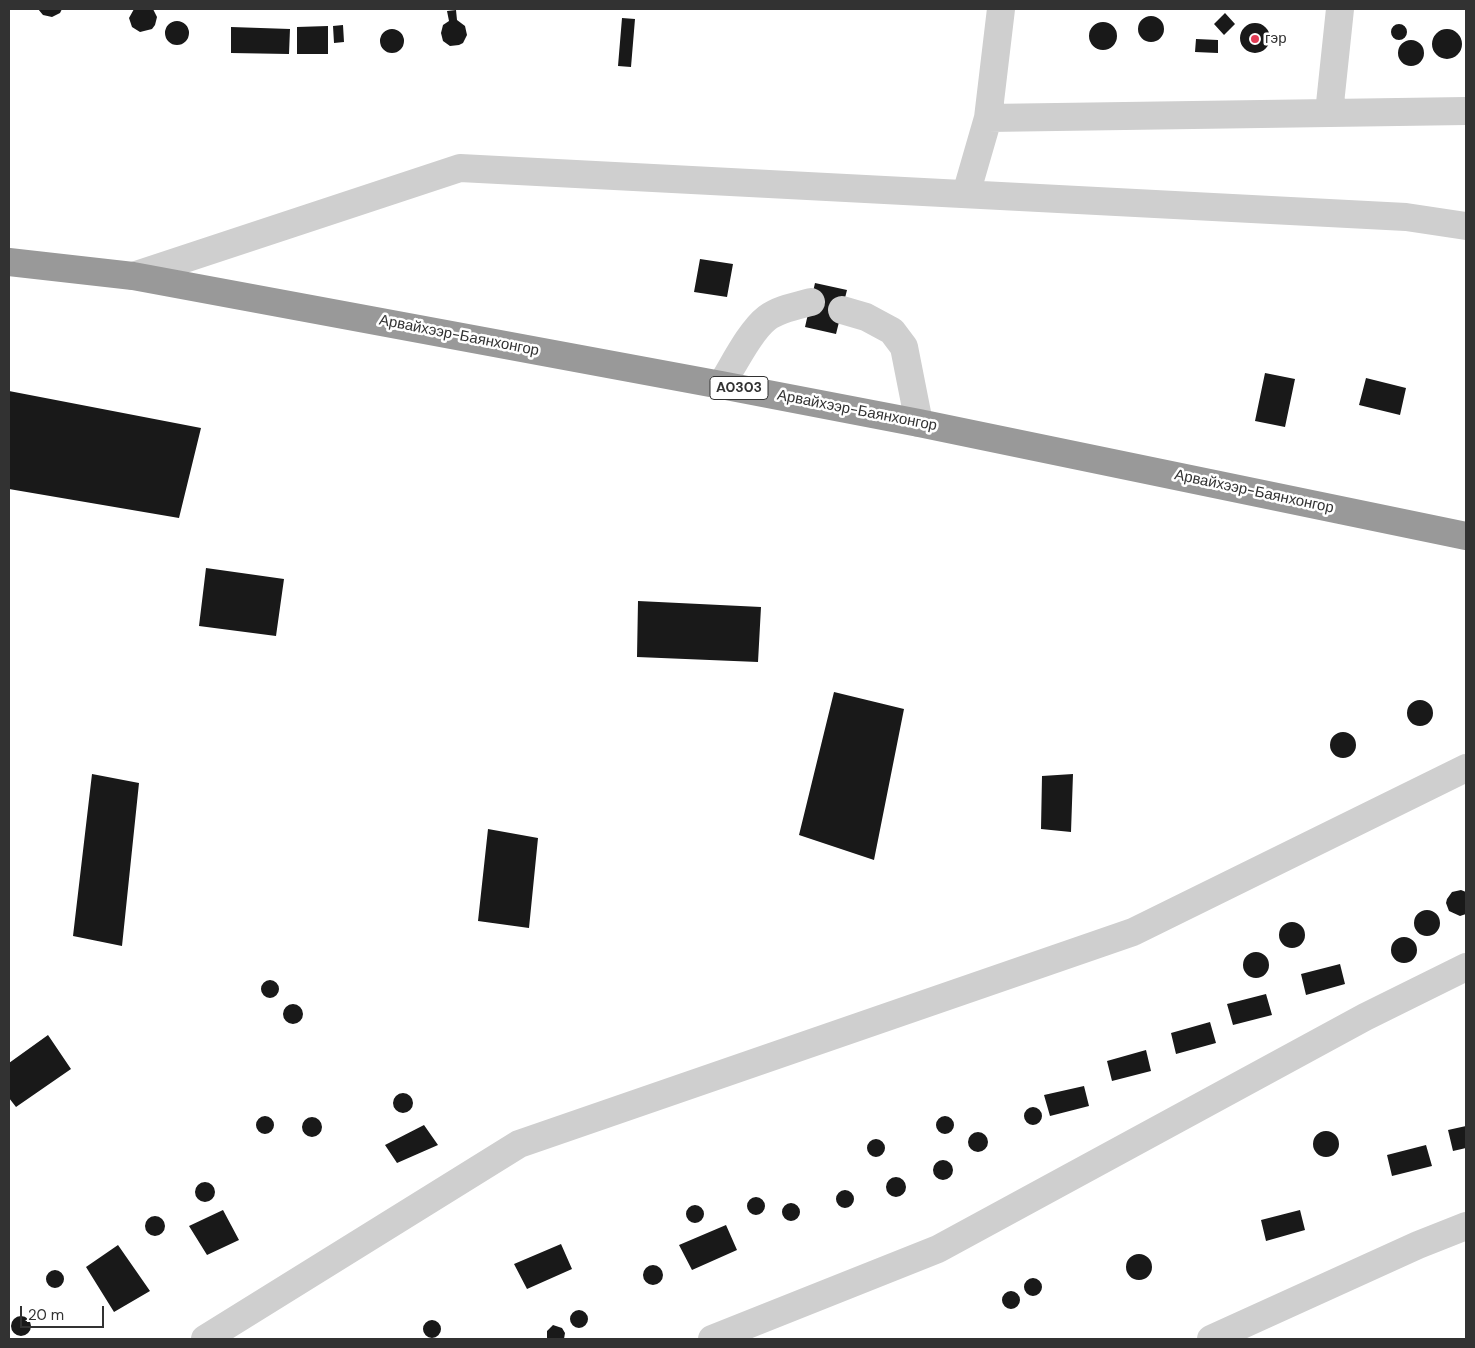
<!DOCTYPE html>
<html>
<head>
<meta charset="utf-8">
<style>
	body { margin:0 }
	#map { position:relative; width:1475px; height:1348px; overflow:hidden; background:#fff; font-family:"DM Sans",sans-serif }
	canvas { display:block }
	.frame { position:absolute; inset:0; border:10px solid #323232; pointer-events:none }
	.scale { position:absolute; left:20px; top:1306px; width:84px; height:22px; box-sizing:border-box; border:2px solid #323232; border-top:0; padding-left:6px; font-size:15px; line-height:18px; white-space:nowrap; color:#323232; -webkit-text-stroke:4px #fff; paint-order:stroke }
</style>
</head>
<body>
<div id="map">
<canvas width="1475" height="1348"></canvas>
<div class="frame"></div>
<div class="scale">20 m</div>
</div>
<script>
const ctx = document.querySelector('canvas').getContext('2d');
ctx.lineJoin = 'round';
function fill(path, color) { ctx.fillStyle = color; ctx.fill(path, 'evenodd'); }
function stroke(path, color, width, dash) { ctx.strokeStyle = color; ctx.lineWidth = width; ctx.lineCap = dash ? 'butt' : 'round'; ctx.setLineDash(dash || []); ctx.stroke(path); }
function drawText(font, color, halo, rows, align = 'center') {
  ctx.font = font + ' "DM Sans",sans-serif'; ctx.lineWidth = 5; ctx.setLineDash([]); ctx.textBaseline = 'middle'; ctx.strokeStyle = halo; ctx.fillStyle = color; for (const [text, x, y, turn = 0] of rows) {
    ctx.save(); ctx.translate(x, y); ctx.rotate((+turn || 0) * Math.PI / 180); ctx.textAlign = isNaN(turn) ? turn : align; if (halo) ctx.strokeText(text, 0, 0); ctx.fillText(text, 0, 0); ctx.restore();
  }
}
fill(new Path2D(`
	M38 9H62L60 13 52 17 43 15Z
	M134 9H153L157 17 155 25 152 29 140 32 132 27 129 18Z
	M456 10 457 20 465 26 467 35 463 43 459 45 450 46 443 41 441 33 443 25 449 21 447 11Z
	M1225 13 1235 24 1224 35 1214 24Z
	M1138 29a13 13 0 1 1 26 0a13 13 0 1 1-26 0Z
	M622 18 635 19 631 67 618 66Z
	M165 33a12 12 0 1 1 24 0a12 12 0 1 1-24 0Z
	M1089 36a14 14 0 1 1 28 0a14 14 0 1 1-28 0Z
	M1240 38a15 15 0 1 1 30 0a15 15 0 1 1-30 0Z
	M1391 32a8 8 0 1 1 16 0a8 8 0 1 1-16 0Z
	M343 25 344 42 334 43 333 26Z
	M328 26V54H297V27Z
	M231 27 290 29 289 54 231 53Z
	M380 41a12 12 0 1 1 24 0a12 12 0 1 1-24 0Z
	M1432 44a15 15 0 1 1 30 0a15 15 0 1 1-30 0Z
	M1196 39 1218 40V53L1195 52Z
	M1398 53a13 13 0 1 1 26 0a13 13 0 1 1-26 0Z
	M700 259 733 264 727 297 694 292Z
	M815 283 847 290 836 334 805 327Z
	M1265 373 1295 379 1285 427 1255 421Z
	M1366 378 1406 388 1400 415 1359 405Z
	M9 391 201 428 179 518 9 489Z
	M206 568 284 579 276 636 199 626Z
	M638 601 761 607 758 662 637 657Z
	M834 692 904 709 874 860 799 835Z
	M1407 713a13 13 0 1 1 26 0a13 13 0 1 1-26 0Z
	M1330 745a13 13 0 1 1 26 0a13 13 0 1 1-26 0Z
	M92 774 139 783 122 946 73 936Z
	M1073 774 1071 832 1041 829 1042 776Z
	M488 829 538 838 529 928 478 921Z
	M1461 890 1466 892V914L1460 916 1449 911 1446 903 1447 899 1452 892Z
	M1414 923a13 13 0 1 1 26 0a13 13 0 1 1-26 0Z
	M1279 935a13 13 0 1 1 26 0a13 13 0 1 1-26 0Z
	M1391 950a13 13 0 1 1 26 0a13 13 0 1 1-26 0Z
	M1243 965a13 13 0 1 1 26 0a13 13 0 1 1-26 0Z
	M1340 964 1345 984 1306 995 1301 974Z
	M261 989a9 9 0 1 1 18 0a9 9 0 1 1-18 0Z
	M1266 994 1272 1015 1233 1025 1227 1004Z
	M283 1014a10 10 0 1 1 20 0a10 10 0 1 1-20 0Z
	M1210 1022 1216 1043 1176 1054 1171 1033Z
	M48 1035 71 1069 16 1107 9 1098V1063Z
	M1146 1050 1151 1071 1112 1081 1107 1061Z
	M1084 1086 1089 1106 1050 1116 1044 1095Z
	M393 1103a10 10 0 1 1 20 0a10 10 0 1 1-20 0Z
	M1024 1116a9 9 0 1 1 18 0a9 9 0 1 1-18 0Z
	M936 1125a9 9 0 1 1 18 0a9 9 0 1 1-18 0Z
	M256 1125a9 9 0 1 1 18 0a9 9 0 1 1-18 0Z
	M302 1127a10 10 0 1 1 20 0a10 10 0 1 1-20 0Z
	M424 1125 438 1145 397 1163 385 1145Z
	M1466 1126V1148L1453 1151 1448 1130Z
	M1313 1144a13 13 0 1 1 26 0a13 13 0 1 1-26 0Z
	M968 1142a10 10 0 1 1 20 0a10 10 0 1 1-20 0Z
	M867 1148a9 9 0 1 1 18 0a9 9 0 1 1-18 0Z
	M1426 1145 1432 1166 1392 1176 1387 1155Z
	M933 1170a10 10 0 1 1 20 0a10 10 0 1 1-20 0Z
	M886 1187a10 10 0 1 1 20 0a10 10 0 1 1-20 0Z
	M195 1192a10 10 0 1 1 20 0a10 10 0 1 1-20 0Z
	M836 1199a9 9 0 1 1 18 0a9 9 0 1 1-18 0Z
	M747 1206a9 9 0 1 1 18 0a9 9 0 1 1-18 0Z
	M782 1212a9 9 0 1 1 18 0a9 9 0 1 1-18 0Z
	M686 1214a9 9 0 1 1 18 0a9 9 0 1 1-18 0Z
	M223 1210 239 1240 207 1255 189 1226Z
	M1300 1210 1305 1230 1266 1241 1261 1220Z
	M145 1226a10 10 0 1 1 20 0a10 10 0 1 1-20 0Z
	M726 1225 737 1250 692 1270 679 1245Z
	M561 1244 572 1269 527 1289 514 1264Z
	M118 1245 150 1291 114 1312 86 1267Z
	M1126 1267a13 13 0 1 1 26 0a13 13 0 1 1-26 0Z
	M643 1275a10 10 0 1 1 20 0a10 10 0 1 1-20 0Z
	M46 1279a9 9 0 1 1 18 0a9 9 0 1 1-18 0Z
	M1024 1287a9 9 0 1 1 18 0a9 9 0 1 1-18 0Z
	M1002 1300a9 9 0 1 1 18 0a9 9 0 1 1-18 0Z
	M570 1319a9 9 0 1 1 18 0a9 9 0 1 1-18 0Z
	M11 1326a10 10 0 1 1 20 0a10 10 0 1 1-20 0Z
	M423 1329a9 9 0 1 1 18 0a9 9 0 1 1-18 0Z
	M553 1325 562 1328 565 1333 564 1339H547V1331Z`), '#191919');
stroke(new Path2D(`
	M1329 113 1340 9
	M988 118 1466 111
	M966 194 988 118 1001 9
	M133 276 460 168 1406 217 1466 226
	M842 310 866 317 892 331 904 347 919 423
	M721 385C733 366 750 331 767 318 779 309 796 306 811 302
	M205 1339 519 1144 1133 932 1466 768
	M712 1339 938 1249 1365 1017 1466 967
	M1211 1339 1418 1245 1466 1226`), '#cfcfcf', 28);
stroke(new Path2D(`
	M9 262 133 276 721 385 919 423 1466 536`), '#999', 28);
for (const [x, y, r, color] of [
	[1255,39,5,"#e23c55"]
]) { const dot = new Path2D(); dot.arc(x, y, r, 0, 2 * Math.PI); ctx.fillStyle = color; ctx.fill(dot); stroke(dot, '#fff', 2); }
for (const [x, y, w] of [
	[739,388,58]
]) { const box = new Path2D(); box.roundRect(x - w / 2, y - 11.5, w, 23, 4); ctx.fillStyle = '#fff'; ctx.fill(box); stroke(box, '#323232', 1); }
drawText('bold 14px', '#323232', null, [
	["A0303",739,388]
]);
drawText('15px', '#323232', '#fff', [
	["гэр",1265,39]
], 'left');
drawText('15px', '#323232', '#fff', [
	["Арвайхээр-Баянхонгор",459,336,11],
	["Арвайхээр-Баянхонгор",857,411,11],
	["Арвайхээр-Баянхонгор",1254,492,12]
]);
</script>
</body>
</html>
